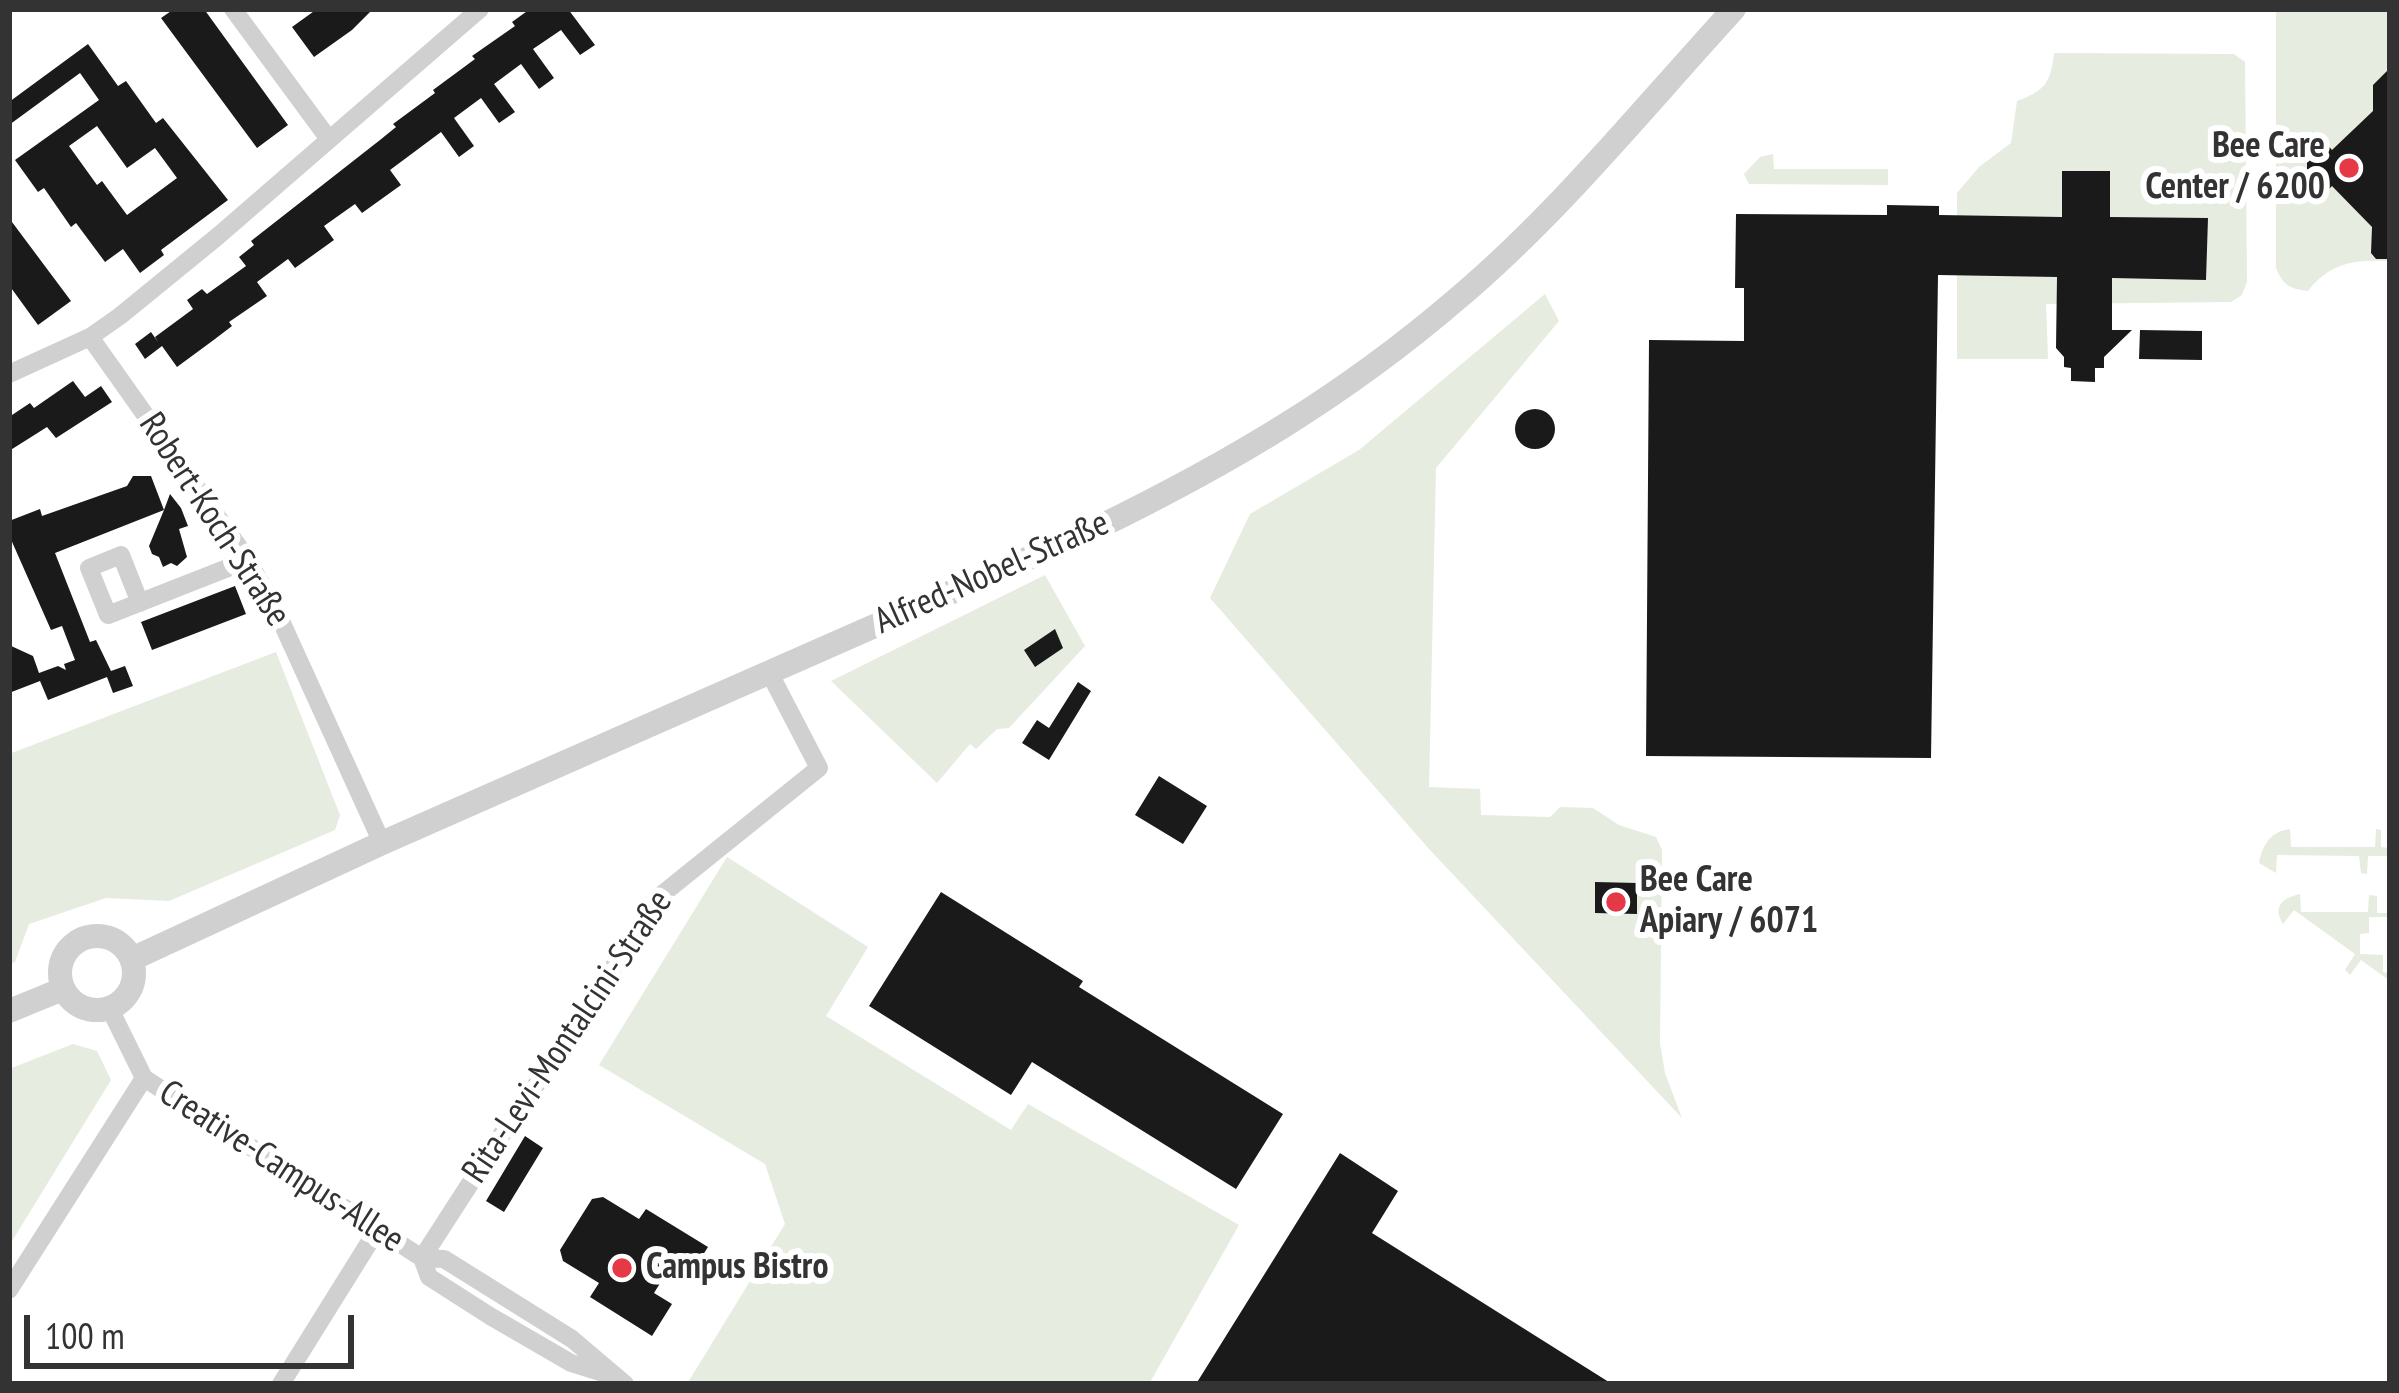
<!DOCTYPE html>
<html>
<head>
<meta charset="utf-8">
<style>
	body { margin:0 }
	#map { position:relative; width:2399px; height:1393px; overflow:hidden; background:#fff; font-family:"PT Sans Narrow",sans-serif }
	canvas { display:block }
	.frame { position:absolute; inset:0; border:12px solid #333; pointer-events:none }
	.scale { position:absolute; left:24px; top:1315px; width:330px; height:54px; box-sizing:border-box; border:6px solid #333; border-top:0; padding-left:15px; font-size:36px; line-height:42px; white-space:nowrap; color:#333; -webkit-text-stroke:9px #fff; paint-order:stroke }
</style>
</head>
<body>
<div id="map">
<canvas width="2399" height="1393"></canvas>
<div class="frame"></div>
<div class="scale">100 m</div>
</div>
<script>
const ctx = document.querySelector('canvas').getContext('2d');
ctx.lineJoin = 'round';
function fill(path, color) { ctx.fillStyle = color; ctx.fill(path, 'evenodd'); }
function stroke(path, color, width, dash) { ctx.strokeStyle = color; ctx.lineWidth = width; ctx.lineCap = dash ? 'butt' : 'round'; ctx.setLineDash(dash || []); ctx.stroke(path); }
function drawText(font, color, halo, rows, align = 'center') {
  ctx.font = font + ' "PT Sans Narrow",sans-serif'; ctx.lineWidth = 12; ctx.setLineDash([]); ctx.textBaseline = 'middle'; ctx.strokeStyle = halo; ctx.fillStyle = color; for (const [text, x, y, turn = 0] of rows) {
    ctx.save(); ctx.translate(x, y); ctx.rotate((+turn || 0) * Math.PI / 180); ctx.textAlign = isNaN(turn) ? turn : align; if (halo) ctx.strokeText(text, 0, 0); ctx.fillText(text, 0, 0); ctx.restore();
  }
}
fill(new Path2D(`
	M2276 9H2390V261C2354 260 2331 262 2308 291 2290 289 2283 285 2276 268Z
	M2054 53 2234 54 2245 62 2247 282 2242 295 2231 302 2046 304 2048 359H1957V193L1979 167 2011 143 2017 101C2045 91 2051 82 2054 53Z
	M1773 154 1774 169H1888V185L1749 184 1744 174 1760 157Z
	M1545 294 1559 321 1436 468 1429 787 1480 789 1481 815 1550 817 1560 807 1593 808 1619 825 1656 837 1662 850 1660 1043 1665 1073 1682 1118 1429 849 1210 598 1250 514 1359 450Z
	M1045 575 1085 646 1009 728 997 729 976 749 970 744 937 783 831 681Z
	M276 652 340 815 335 830 169 901 106 898 29 924 15 962 9 964V754Z
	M2290 829 2291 847H2375L2376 829 2381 830V847L2390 848V856H2368L2367 874 2361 873 2359 856 2277 855 2276 873 2259 863C2263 844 2270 832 2290 829Z
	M727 857 868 947 826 1016 1011 1130 1028 1104 1239 1225 1149 1384H687L785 1224 765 1164 599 1065Z
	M2300 894 2301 912H2368L2369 895 2377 896V913H2390V917H2369V933L2360 934V954L2383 955V972L2390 973V981L2361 960 2350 975 2345 970 2355 954 2294 910 2283 924C2272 906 2283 898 2300 894Z
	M73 1044 97 1051 111 1080 9 1246V1069Z`), '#e6ecdf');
fill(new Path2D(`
	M174 9H204L288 125 257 148 161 18Z
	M317 9H373L352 30 314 57 292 27Z
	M530 9H568L595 45 580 55 561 30 533 49 554 78 539 89 521 64 494 84 515 112 499 123 481 98 454 118 474 146 459 157 441 132 390 170 401 185 362 213 355 204 324 226 334 240 295 268 288 259 257 282 267 296 229 322 232 326 215 339 177 367 162 346 145 359 135 344 151 332 158 342 155 337 193 309 187 300 202 289 207 294 246 266 239 257 254 245 251 241 380 140 396 127 393 124 435 93 433 90 475 59 472 56 515 26 512 22Z
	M88 44 118 86 126 81 156 123 163 118 228 200 161 250 164 255 140 273 123 249 105 262 76 223 71 227 44 188 38 192 15 160 99 100 80 73 9 125V102ZM97 126 127 168 155 148 177 178 127 215 102 181 97 185 69 146Z
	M2390 68V259H2376L2371 253 2372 227 2332 186 2325 193H2312L2307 187V149L2313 143H2326L2332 150 2373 111V85Z
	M2062 171H2110V217L2208 218 2206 280 2112 278V330H2132L2104 357V368H2095V382L2071 381V368L2064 367V357L2056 348 2057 277 1938 275 1931 758 1646 756 1649 340 1744 341V288H1735L1736 214 1887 215V205L1939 206V215L2062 217Z
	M9 218 71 301 38 325 9 285Z
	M2140 330 2202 331V360L2139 359Z
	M73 381 85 397 101 386 112 402 56 438 47 427 9 451V417L30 403 34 408Z
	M1515 429a20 20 0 1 1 40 0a20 20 0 1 1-40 0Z
	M133 476H151L164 510 170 494 181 508 188 526 179 529 187 557 177 566 171 563 163 567 159 557 152 554 149 546 164 510 55 553 90 642 96 640 111 671 125 666 133 686 113 693 107 677 48 700 40 681 9 693V645L33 656 39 673 58 666 66 670 64 664 75 660 62 626 51 630 9 535V521L40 509 42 516 127 486Z
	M235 586 246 614 152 650 141 622Z
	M1055 629 1063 648 1035 667 1024 650Z
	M1078 682 1091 691 1049 760 1022 743 1037 720 1049 728Z
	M1159 776 1207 806 1183 844 1135 815Z
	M1595 882 1637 883V914L1595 913Z
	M941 892 1083 981 1079 987 1283 1114 1236 1189 1032 1062 1011 1095 869 1006Z
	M525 1136 543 1148 504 1212 486 1201Z
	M1340 1153 1398 1191 1372 1233 1612 1384H1196Z
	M603 1197 639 1219 646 1209 708 1247 690 1275 672 1264 654 1293 672 1304 652 1336 590 1297 599 1283 563 1261 560 1250 592 1199Z`), '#1a1a1a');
stroke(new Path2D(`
	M233 9 328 138
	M90 337 248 560 281 621 382 843
	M9 374 90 337 120 316 218 236 480 9
	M140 603 121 555 89 568 108 615 248 560
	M110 1009 144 1078 422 1258 444 1259 572 1339 625 1384
	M422 1258 524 1100 555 1061 655 900 819 768 769 672
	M422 1258 429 1277 490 1316 571 1363 606 1374
	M9 1290 144 1078
	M281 1384 377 1230`), '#d0d0d0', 18);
stroke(new Path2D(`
	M60 973a37 37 0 1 1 74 0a37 37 0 1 1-74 0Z
	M132 959 382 843 1097 528C1230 463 1344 396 1457 299 1559 213 1644 107 1734 9
	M9 1011 63 989`), '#d0d0d0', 24);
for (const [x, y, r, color] of [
	[2349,168,12,"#e63946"],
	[1616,902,12,"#e63946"],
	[622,1268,12,"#e63946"]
]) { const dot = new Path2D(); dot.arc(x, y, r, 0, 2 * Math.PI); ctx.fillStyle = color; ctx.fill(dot); stroke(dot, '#fff', 4.5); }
drawText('bold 36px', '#333', '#fff', [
	["Bee Care",2325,147,"right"],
	["Center / 6200",2325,188,"right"],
	["Bee Care",1640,881],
	["Apiary / 6071",1640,922],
	["Campus Bistro",646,1268]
], 'left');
drawText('36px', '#333', '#fff', [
	["Robert-Koch-Straße",214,520,57],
	["Alfred-Nobel-Straße",992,573,-24],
	["Rita-Levi-Montalcini-Straße",568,1037,-56],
	["Creative-Campus-Allee",281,1167,33]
]);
</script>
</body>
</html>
